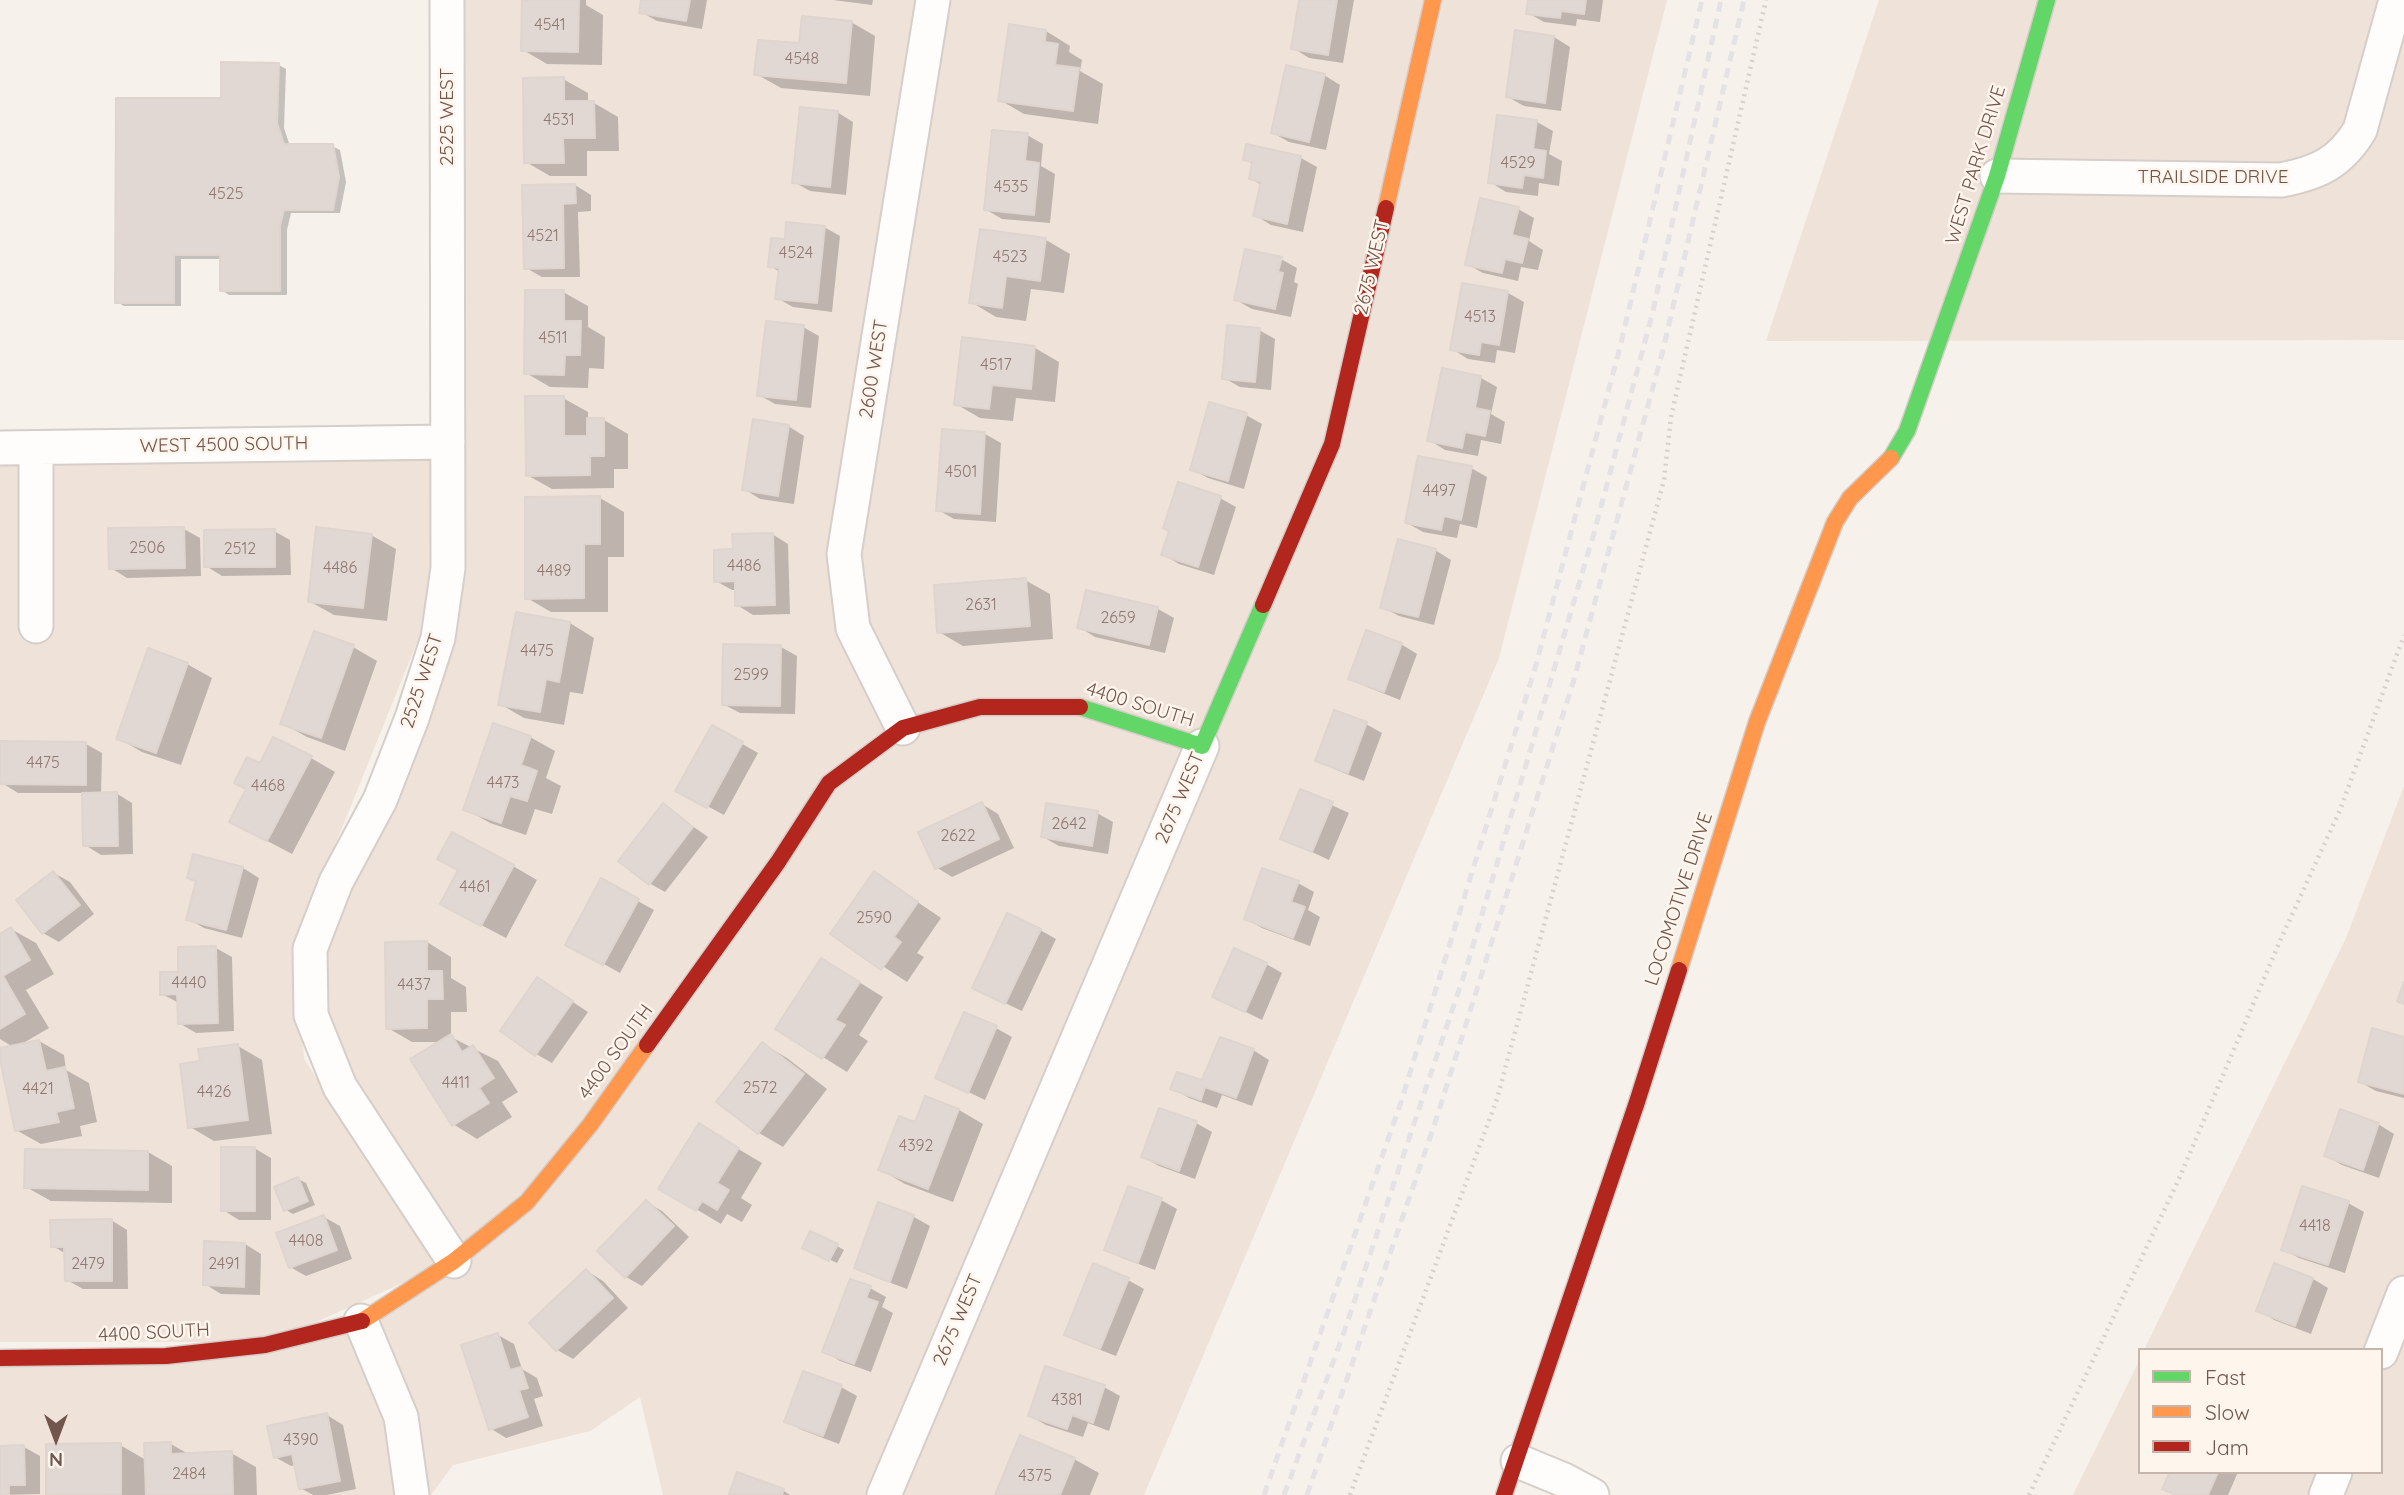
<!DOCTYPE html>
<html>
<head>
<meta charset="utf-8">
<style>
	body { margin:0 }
	#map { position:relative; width:2404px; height:1495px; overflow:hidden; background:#f6f1eb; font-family:Quicksand,sans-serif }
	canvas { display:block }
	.legend { position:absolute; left:2138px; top:1348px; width:245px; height:126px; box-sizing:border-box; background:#fef5ed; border:2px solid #c6b5ad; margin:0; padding:9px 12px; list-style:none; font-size:21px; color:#72564d }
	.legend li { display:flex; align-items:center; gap:14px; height:35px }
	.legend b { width:35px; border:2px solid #c6b5ad }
	.north { position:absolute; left:21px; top:1404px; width:70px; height:70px; -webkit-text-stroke:5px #fef5ed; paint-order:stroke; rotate:180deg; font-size:19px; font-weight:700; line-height:28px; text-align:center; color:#72564d }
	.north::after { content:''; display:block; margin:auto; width:24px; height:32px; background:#72564d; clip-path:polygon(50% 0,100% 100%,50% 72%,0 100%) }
</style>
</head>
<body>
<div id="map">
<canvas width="2404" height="1495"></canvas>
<ul class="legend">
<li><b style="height:9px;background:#63d668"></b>Fast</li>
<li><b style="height:9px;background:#ff974d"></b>Slow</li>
<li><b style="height:9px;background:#b3261e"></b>Jam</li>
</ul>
<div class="north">N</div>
</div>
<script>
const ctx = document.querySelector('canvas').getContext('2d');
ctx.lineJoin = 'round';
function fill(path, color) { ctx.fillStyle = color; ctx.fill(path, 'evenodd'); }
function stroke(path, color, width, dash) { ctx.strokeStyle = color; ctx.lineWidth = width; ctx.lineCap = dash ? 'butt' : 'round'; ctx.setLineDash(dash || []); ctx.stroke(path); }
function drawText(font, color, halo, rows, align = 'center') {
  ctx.font = font + ' Quicksand,sans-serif'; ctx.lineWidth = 5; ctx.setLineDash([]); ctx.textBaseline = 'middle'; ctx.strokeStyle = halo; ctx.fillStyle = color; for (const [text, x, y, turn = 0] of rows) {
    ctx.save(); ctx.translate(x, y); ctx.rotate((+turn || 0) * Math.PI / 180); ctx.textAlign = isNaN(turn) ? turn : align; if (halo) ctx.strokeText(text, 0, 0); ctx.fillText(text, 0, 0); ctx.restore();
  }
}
fill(new Path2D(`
	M443 0H1667L1499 658 1144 1495H663L640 1397 590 1431 453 1465 431 1495H0V1355L273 1353 448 1268 310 1054 303 945 439 609Z
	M1879 0H2404V340L1766 341Z
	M432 447V605L296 942 304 1059 440 1266 272 1342H0V449Z
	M2404 786V1495H2073L2140 1359V1472H2381V1350H2144L2346 938Z`), '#efe2d9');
fill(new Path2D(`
	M524 0H586V5L603 15 602 65 547 64 523 50Z
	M643 0H707L702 29 657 21 641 12Z
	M833 0H873L872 5Z
	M1301 0H1354L1343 63 1309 58 1293 48Z
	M1530 0H1603L1600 22 1577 19 1576 26 1544 22 1528 13Z
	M851 22 875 36 870 96 781 88 756 74 801 45Z
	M1046 31 1070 46 1069 52 1082 60 1080 71 1103 84 1098 124 1024 114 1000 100Z
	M1517 32 1554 37 1570 47 1561 111 1524 106 1508 97Z
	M279 65 286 69 284 128 290 146H332L340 150 346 182 340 213H291L287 230V295H229L221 290V259H181V306H124L117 302 222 100Z
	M1324 75 1340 85 1326 150 1289 142 1273 133Z
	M563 79 588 93V103H594L618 117 619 151H587V176H550L526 162Z
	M837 112 853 122 846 195 810 191 794 182Z
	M1537 122 1553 131 1549 154 1562 161 1559 186 1539 183 1538 196 1506 192 1490 182Z
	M1027 135 1043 144 1041 166 1055 174 1050 223 1002 219 985 209Z
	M1248 146 1301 158 1317 167 1303 232 1271 225 1255 215 1261 185 1251 178 1254 165 1245 159Z
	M575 185 591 195V211L578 212 580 277H542L526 268 524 186Z
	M1518 209 1534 218 1529 241 1543 250 1538 270 1521 267 1518 281 1483 273 1467 264Z
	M824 227 840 236 832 312 793 307 777 298 780 272 770 266 786 241Z
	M981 231 1046 240 1070 254 1064 293 1031 289 1026 321 996 317 971 302Z
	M1281 259 1297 268 1294 282 1298 284 1291 317 1252 309 1236 300Z
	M563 292 588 306V327L605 337 604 369 589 368 588 388 550 387 526 373Z
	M1508 293 1524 302 1515 353 1497 350 1495 363 1468 359 1452 349Z
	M803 327 819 336 811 408 775 404 759 395Z
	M1259 330 1275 339 1271 390 1240 387 1224 378Z
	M963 339 1035 348 1059 362 1055 402 1016 398 1013 421 980 418 956 404Z
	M1481 378 1497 387 1491 414 1505 422 1501 444 1481 440 1478 456 1445 450 1429 440Z
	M563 398 588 412V420H604L628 434V469H614V488L552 489 527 475Z
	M1246 415 1262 424 1244 489 1208 478 1192 469Z
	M788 426 804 436 794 504 760 499 744 489Z
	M985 434 1001 443 996 522 954 519 938 510Z
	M1471 468 1487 477 1477 528 1460 524 1457 538 1423 532 1407 523Z
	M1179 484 1220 498 1236 507 1214 575 1179 564 1163 554 1171 531Z
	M600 498 624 512V557H608V612H551L527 598Z
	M184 529 200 538 201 576 127 578 111 568Z
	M274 531 290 540 291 575 222 576 206 566Z
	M772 534 788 544 790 614 753 615 737 605V590H732L716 581 735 551Z
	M371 535 396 549 387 621 334 615 309 601Z
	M1435 550 1451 560 1434 625 1399 616 1382 607Z
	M1025 580 1050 594 1053 639 963 646 939 632Z
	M1087 592 1158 609 1174 618 1165 653 1095 637 1079 627Z
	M570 623 594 638 583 694 570 692 564 725 524 718 500 704Z
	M1401 644 1417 654 1400 700 1367 687 1351 678Z
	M353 647 377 661 345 751 307 737 282 723Z
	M781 647 797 656 795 714 740 713 723 704Z
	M187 664 212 678 181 765 142 752 118 738Z
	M1336 712 1366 724 1382 733 1364 781 1334 769 1318 760Z
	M713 727 758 753 724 815 694 799Z
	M530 737 555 751 546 778 561 786 552 814 535 809 526 835 490 823 465 809Z
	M86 744 102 753 101 794 116 793 132 803 133 854 101 855 85 845 84 793H18L2 783Z
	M311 758 335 772 292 854 256 835 260 765Z
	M1301 791 1349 813 1329 860 1282 838Z
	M982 804 998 814 1014 848 952 877 936 867Z
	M664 806 708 837 665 892 649 883Z
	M1097 813 1113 822 1108 854 1059 846 1043 837Z
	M513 866 537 880 506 938 466 917Z
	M243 868 259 878 242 938 204 928 188 919 198 883 189 878Z
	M1263 870 1298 883 1314 892 1308 910 1320 917 1310 946 1262 928 1246 919Z
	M54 873 70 882 94 914 59 942 43 933Z
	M875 873 941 918 917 953 924 957 907 982 832 933Z
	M602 881 654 910 620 973 568 944Z
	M11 929 36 943 54 974 26 990 49 1028 20 1045 39 1041 64 1055 66 1070 89 1083 97 1122 80 1126 82 1136 41 1144 16 1130 0 1050 13 1047 0 1039V936Z
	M1040 930 1056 939 1022 1011 990 996Z
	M427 942 451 957V978L466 987 467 1012H451V1037L498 1061 518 1092 502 1102 512 1117 477 1139 453 1124 442 1042H412L388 1028Z
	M216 948 232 957 234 1031 196 1033 179 1023V1003L162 994Z
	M1266 964 1282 973 1262 1020 1214 996Z
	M846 974 883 997 859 1035 868 1041 847 1072 778 1029Z
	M538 979 588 1012 552 1063 536 1054Z
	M996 1028 1012 1037 985 1100 937 1077Z
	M2404 1038V1098L2376 1091 2360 1082Z
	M763 1044 787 1058 827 1089 783 1147 759 1133Z
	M238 1046 262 1060 272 1134 214 1141 190 1127 202 1063Z
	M1253 1050 1269 1060 1252 1106 1222 1095 1217 1108 1189 1098 1173 1088 1203 1083Z
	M926 1098 959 1110 983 1124 953 1202 905 1184 881 1170 916 1125Z
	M1196 1123 1212 1132 1195 1179 1159 1166 1143 1157Z
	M2378 1124 2394 1134 2379 1178 2342 1165 2326 1156Z
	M723 1140 762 1163 741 1198 752 1205 742 1222 727 1214 721 1224 661 1188Z
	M254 1148 271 1158V1220H239L223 1210Z
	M148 1152 172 1166V1203L51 1201 26 1187Z
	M298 1179 306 1183 315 1205 293 1214 286 1210Z
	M1161 1200 1177 1209 1155 1270 1122 1258 1106 1249Z
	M646 1202 662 1211 689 1237 642 1286 626 1277Z
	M2348 1203 2364 1212 2345 1273 2299 1258 2283 1249Z
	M879 1204 914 1217 930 1226 907 1289 872 1276 856 1267Z
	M324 1217 340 1226 352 1259 306 1276 290 1267Z
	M111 1220 127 1230 128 1289H83L67 1280 66 1254 53 1246Z
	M245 1244 261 1254 260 1295 221 1294 205 1284Z
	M837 1246 844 1250 837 1263 811 1251Z
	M587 1271 603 1281 628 1308 573 1359 557 1350Z
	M2313 1279 2328 1288 2311 1334 2274 1320 2258 1310Z
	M1128 1280 1144 1289 1116 1356 1082 1343 1066 1334Z
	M870 1288 886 1297 882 1307 893 1313 871 1372 840 1361 824 1351Z
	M498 1335 514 1344 522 1369 537 1378 543 1396 534 1399 543 1426 506 1438 490 1428Z
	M841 1387 857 1396 839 1444 802 1430 786 1421Z
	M1104 1387 1120 1396 1109 1431 1088 1423 1083 1437 1046 1425 1030 1416Z
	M327 1415 343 1425 356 1489 327 1495H313L300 1488 296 1465 291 1466 275 1457Z
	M171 1444 190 1455 231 1453 256 1467 257 1495H48L47 1446 120 1445 146 1460Z
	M0 1447H24L40 1456V1494L0 1495Z
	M1074 1459 1099 1473 1090 1495H996Z
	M2172 1472H2238L2228 1495H2176Z
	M738 1475 784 1491 790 1495H734L731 1494Z`), '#0003');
const building = new Path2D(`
	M522 0H579L578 52 521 51Z
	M641 0H690L686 21 639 13Z
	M1299 0H1337L1328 55 1291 49Z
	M1528 0H1586L1584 14 1561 11 1560 18 1526 14Z
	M802 16 852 21 846 83 754 75 758 40 799 43Z
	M1009 24 1046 30 1045 42 1058 44 1055 65 1079 68 1073 111 998 101Z
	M1515 30 1554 36 1545 103 1506 97Z
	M221 62 279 63 277 123 284 144H333L339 177 333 210H284L280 226V291H220V255H174V303H115L116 98H221Z
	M1286 65 1325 74 1309 142 1271 133Z
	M564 77V101H594L595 138H563L564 163H524L523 78Z
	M800 107 838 111 830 187 792 183Z
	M1497 115 1537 120 1533 149 1546 151 1543 178 1524 175 1522 188 1488 183Z
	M992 130 1028 133 1025 161 1039 163 1034 215 984 210Z
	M1246 144 1301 156 1287 224 1253 216 1261 182 1249 179 1252 162 1243 160Z
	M575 184 576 203 563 204 564 268 524 269 522 185Z
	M1480 198 1519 207 1512 235 1528 239 1522 263 1505 259 1502 273 1465 265Z
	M786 222 825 226 817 303 775 299 779 268 768 267 771 238 785 239Z
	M980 229 1046 238 1040 281 1006 276 1002 308 969 303Z
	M1245 249 1282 257 1278 272 1283 273 1275 309 1234 300Z
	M1462 283 1508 291 1499 345 1481 342 1479 355 1450 350Z
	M525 290H564V321H581L580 355H565L564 375 524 374Z
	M766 321 804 325 796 400 757 396Z
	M1227 325 1260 328 1255 382 1222 379Z
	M962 337 1035 346 1031 389 992 385 989 409 954 405Z
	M1442 368 1481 376 1475 408 1490 411 1485 436 1465 432 1462 448 1427 441Z
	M525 396H564V436H587V418H604V456H590V475L526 476Z
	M1209 402 1247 413 1228 481 1190 470Z
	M753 419 789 425 778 496 742 490Z
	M942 429 985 432 980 514 936 511Z
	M1418 456 1472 466 1461 520 1444 516 1441 530 1405 523Z
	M1178 482 1221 496 1198 567 1161 555 1169 531 1163 528Z
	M600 496V544H584V598L525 599V497Z
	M184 527 185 568 109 569 108 528Z
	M316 527 372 534 363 608 308 602Z
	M275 529V567H204V530Z
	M773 533 775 605 735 606V581L714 582V550L733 549 732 534Z
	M1398 539 1436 549 1418 617 1380 608Z
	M1026 578 1030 626 937 633 934 585Z
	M1086 590 1158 607 1149 645 1077 628Z
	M516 612 570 622 559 682 546 679 540 712 498 705Z
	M1366 630 1402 643 1384 692 1348 679Z
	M314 631 354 645 321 738 280 724Z
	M723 644 781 645 780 706 722 705Z
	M148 648 188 663 156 753 116 739Z
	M1334 710 1367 722 1348 773 1315 761Z
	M493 723 531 736 521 765 537 771 527 801 510 796 501 823 463 810Z
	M712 725 743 742 707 808 675 791Z
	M273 737 312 756 267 841 229 822 246 789 234 783 247 757 260 763Z
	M0 741 86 742V785L0 784Z
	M1300 789 1333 802 1312 852 1280 839Z
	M117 792 118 846H83L82 793Z
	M982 802 999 839 935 869 918 832Z
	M663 803 693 827 649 885 618 861Z
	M1046 803 1098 811 1092 846 1041 837Z
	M452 832 514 865 481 926 440 904 458 870 437 859Z
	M193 854 243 867 226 930 186 920 196 881 187 878Z
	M1262 868 1299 881 1291 902 1305 907 1293 938 1244 919Z
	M53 871 80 905 42 934 16 900Z
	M874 871 918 902 894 937 901 942 881 970 830 934Z
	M601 878 639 899 603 965 565 945Z
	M1007 913 1041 929 1005 1004 972 988Z
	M11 927 30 960 3 976 25 1014 0 1029V934Z
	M427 941V971H442L443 999H427V1028L386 1029 385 942Z
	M216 946 218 1023 178 1024 177 994 160 995V972H178V947Z
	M1234 948 1267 963 1245 1012 1212 997Z
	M821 958 860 982 835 1020 845 1025 822 1059 775 1029Z
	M537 977 573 1001 535 1056 500 1031Z
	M2404 982V1004L2397 1001Z
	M964 1012 997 1026 968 1093 935 1078Z
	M2372 1028 2404 1037V1094L2358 1082Z
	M451 1034 462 1052 473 1045 494 1078 479 1088 489 1103 452 1126 410 1059Z
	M1220 1037 1254 1049 1236 1098 1205 1087 1201 1100 1170 1089 1177 1072 1202 1080Z
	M39 1040 46 1071 65 1067 74 1108 56 1112 59 1122 15 1131 0 1059V1048Z
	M762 1042 804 1074 758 1134 716 1102Z
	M238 1044 248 1120 188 1128 180 1064 200 1061 198 1049Z
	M925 1096 959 1109 928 1189 878 1170 899 1116 915 1122Z
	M1159 1108 1197 1121 1179 1171 1141 1157Z
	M2340 1109 2379 1123 2363 1170 2324 1156Z
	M699 1123 739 1148 717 1183 729 1190 717 1210 702 1201 696 1211 658 1189Z
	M221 1147H255V1211H221Z
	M25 1149 148 1151V1190L24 1188Z
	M298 1177 308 1201 284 1211 274 1187Z
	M1128 1186 1162 1198 1138 1263 1104 1250Z
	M2302 1186 2349 1201 2328 1265 2281 1250Z
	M646 1200 674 1226 625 1278 597 1251Z
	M878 1202 914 1215 890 1282 854 1268Z
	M324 1215 337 1250 289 1268 276 1233Z
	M112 1219V1281H65L64 1247H51L50 1220Z
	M810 1231 838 1244 829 1261 802 1248Z
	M204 1241 245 1243 244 1287 203 1285Z
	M1093 1263 1129 1278 1100 1349 1064 1335Z
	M2274 1263 2313 1278 2295 1326 2256 1311Z
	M586 1269 613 1298 556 1351 529 1323Z
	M850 1279 871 1286 866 1298 878 1302 854 1364 822 1352Z
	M498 1333 510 1370 521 1367 528 1388 519 1390 528 1417 489 1430 461 1345Z
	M1045 1366 1105 1385 1093 1423 1072 1415 1067 1429 1028 1416Z
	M803 1371 842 1385 823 1436 784 1422Z
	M327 1413 340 1481 299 1489 292 1454 274 1458 267 1426Z
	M1020 1435 1075 1458 1060 1495H995Z
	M171 1442V1454L232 1451 233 1495H146L144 1443Z
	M121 1443V1494L46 1495V1444Z
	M24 1445 25 1485H9V1495H0V1446Z
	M737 1472 784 1489 782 1495 729 1494Z
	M2170 1472H2218L2208 1495H2175L2162 1489Z`);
fill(building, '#e2d8d3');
stroke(building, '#dfd4ce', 2);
const street = new Path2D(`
	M447 0 448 568 438 638 412 718 380 800 336 882 310 949 311 1015 340 1087 454 1261
	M1997 176 2281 180C2318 173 2340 163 2360 130L2396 0
	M0 448 448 442
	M36 448V626
	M903 728 853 628 844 554 933 0
	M361 1321 401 1417 412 1495
	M2381 1352 2404 1293
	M1518 1461 1564 1480 1592 1495
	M884 1495 1202 746
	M2326 1495 2335 1472`);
const fast = new Path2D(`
	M1891 458 1907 431 1997 176 2047 0
	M1080 707 1202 746 1263 605`);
const slow = new Path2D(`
	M1386 208 1433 0
	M1679 970 1757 722 1835 522 1850 498 1891 458
	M362 1321 454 1261 527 1202 590 1125 647 1045`);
const jam = new Path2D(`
	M1263 605 1332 444 1386 208
	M647 1045 778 862 829 783 903 728 980 707H1080
	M0 1358 166 1356 265 1345 362 1321
	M1504 1495 1637 1102 1679 970`);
stroke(street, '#d5cec9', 37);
stroke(fast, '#d5ccc8', 19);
stroke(slow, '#d5ccc8', 19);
stroke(jam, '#d5ccc8', 19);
stroke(new Path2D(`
	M1350 1495 1497 1099 1664 480 1671 417 1766 0
	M2029 1495 2178 1181 2280 941 2340 810 2404 635`), '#d9d0ce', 4.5, [2, 5]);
stroke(street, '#fefdfc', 33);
stroke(fast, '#63d668', 16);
stroke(slow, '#ff974d', 16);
stroke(jam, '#b3261e', 16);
stroke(new Path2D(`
	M1264 1495 1401 1102 1536 665 1620 347 1702 0
	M1284 1495 1342 1338 1466 969 1594 533 1652 315 1721 0
	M1307 1495 1435 1123 1573 683 1663 350 1744 0`), '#e4e2e4', 5, [10, 7]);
drawText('16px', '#907871', null, [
	["4541",550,25],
	["4548",802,59],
	["4531",559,120],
	["4529",1518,163],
	["4535",1011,187],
	["4525",226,194],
	["4521",543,236],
	["4524",796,253],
	["4523",1010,257],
	["4513",1480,317],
	["4511",553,338],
	["4517",996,365],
	["4501",961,472],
	["4497",1439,491],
	["2506",147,548],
	["2512",240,549],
	["4486",744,566],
	["4486",340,568],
	["4489",554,571],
	["2631",981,605],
	["2659",1118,618],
	["4475",537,651],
	["2599",751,675],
	["4475",43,763],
	["4473",503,783],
	["4468",268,786],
	["2642",1069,824],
	["2622",958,836],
	["4461",475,887],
	["2590",874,918],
	["4440",189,983],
	["4437",414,985],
	["4411",456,1083],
	["2572",760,1088],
	["4421",38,1089],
	["4426",214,1092],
	["4392",916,1146],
	["4418",2315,1226],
	["4408",306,1241],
	["2479",88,1264],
	["2491",224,1264],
	["4381",1067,1400],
	["4390",301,1440],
	["2484",189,1474],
	["4375",1035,1476]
]);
drawText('19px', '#72564d', '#fef5ed', [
	["2525 WEST",447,117,-90],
	["WEST PARK DRIVE",1976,165,-73],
	["TRAILSIDE DRIVE",2213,177],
	["2675 WEST",1372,267,-77],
	["2600 WEST",874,369,-81],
	["WEST 4500 SOUTH",224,445,-1],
	["2525 WEST",422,681,-72],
	["4400 SOUTH",1140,705,17],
	["2675 WEST",1180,798,-67],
	["LOCOMOTIVE DRIVE",1679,899,-72],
	["4400 SOUTH",616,1052,-54],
	["2675 WEST",958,1320,-67],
	["4400 SOUTH",154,1333,-3]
]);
</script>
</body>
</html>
